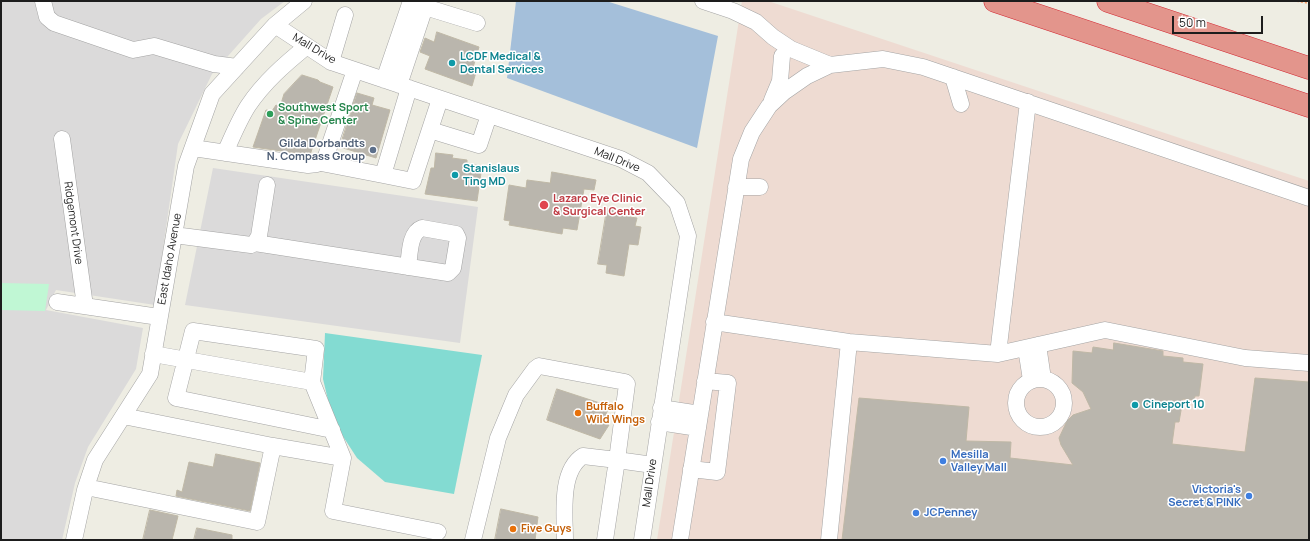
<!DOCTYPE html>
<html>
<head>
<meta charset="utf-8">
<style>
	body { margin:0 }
	#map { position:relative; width:1310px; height:541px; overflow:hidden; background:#eeede3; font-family:Manrope,sans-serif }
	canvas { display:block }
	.frame { position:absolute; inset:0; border:2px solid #1d1d1d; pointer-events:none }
	.scale { position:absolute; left:1172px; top:16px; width:91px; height:18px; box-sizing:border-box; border:2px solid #1d1d1d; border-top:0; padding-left:5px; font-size:12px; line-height:14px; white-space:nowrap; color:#1d1d1d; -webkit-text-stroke:3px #fff; paint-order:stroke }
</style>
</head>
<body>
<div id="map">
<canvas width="1310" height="541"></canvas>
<div class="frame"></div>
<div class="scale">50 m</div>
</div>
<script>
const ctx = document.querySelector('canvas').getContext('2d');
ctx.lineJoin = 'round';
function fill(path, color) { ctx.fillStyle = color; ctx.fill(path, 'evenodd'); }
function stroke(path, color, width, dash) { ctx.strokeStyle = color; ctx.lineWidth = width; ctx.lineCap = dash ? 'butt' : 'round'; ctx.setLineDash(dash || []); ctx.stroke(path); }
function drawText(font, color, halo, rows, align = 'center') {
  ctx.font = font + ' Manrope,sans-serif'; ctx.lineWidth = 3; ctx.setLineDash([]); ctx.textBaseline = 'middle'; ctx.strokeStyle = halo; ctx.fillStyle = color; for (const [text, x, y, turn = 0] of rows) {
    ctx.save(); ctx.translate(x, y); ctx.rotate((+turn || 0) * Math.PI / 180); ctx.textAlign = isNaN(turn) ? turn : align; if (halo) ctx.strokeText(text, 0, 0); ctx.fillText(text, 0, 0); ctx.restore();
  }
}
fill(new Path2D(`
	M1 1H285L261 19 212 74 178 144 155 305 56 290 46 310 143 328 136 369 88 447 75 483 62 540H1Z
	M213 168 478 207 460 343 185 305Z`), '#dbdada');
fill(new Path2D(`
	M742 1H768L1309 181V540H657Z`), '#eedbd2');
fill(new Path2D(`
	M1 283 49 284 45 311 1 310Z`), '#c0f7d4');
fill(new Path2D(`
	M325 333 482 355 454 494 385 482 357 458 333 421 323 379Z`), '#83dbd2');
fill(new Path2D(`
	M516 1H606L718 36 697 148 507 78Z`), '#a4bfda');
const building = new Path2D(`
	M437 32 479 47 472 71 476 72 472 86 425 69 430 56 420 52 425 38 434 42Z
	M302 75 318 80 320 82 333 87 310 155 253 147 266 110 272 111 276 105 280 107 284 94Z
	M357 93 374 98 372 105 390 110 376 158 340 147Z
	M436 153 453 155 452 158 467 160V164L482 166 477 201 425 194 431 168H434Z
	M552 172 596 180 594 190 584 189 577 230 563 228 562 234 509 225 510 221 504 220 509 185 526 188 527 180 550 183Z
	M607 209 630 213V217L637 218 635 226 641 227 638 245 629 244 624 276 606 273 607 265 598 264Z
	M1114 343 1163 351V356L1183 358V362L1203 364 1199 396H1195L1194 400 1183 399 1179 422H1175L1172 444 1245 452 1255 378 1309 382V540H842L859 398 969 407 966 441 1011 442 1010 458 1073 465 1061 445 1059 438 1067 421 1073 415 1091 409 1083 392 1072 383 1073 351 1092 353 1093 347 1113 350Z
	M557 389 609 406 604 420 609 425 600 439 547 420Z
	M216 454 260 463 250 511 176 496 177 490 182 492 189 462 213 467Z
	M501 509 538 517 535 540H495Z
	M150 510 178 516 172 540H143Z
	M197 528 232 535V540H194Z`);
fill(building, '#bab6ad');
stroke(building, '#bfb8a6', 1);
const minor = new Path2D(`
	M43 1 47 17 54 23 133 50 154 46 214 64 237 67
	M703 1 733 11 756 22 773 37 791 49 830 65
	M275 25 331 62 621 159 648 173 677 203 688 236 642 540
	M331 62 345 15
	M953 77 961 104
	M384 80 411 1
	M399 85 425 7 477 23
	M772 100 780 81 782 56
	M430 130 479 145 489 115
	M62 139 85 306
	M193 148 308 165 317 164 325 159 355 70
	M225 153C232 137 239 120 248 106 264 82 285 64 307 46
	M321 163 383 175 409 88
	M383 175 413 181 440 99
	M736 187H760
	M174 235 251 245 255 243 259 236 267 185
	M255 243 448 273 453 268 458 238 456 234 422 228C409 233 410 254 408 267
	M57 302 159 317
	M714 322 849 342 998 354 1105 330 1245 358 1309 363
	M1038 345 1043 379
	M1026 348 1031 380
	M153 354 312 382 343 458
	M998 354 1028 102
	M1016 403a24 24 0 1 1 48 0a24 24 0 1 1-48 0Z
	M312 382 316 349 193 331 176 398 332 430
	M661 408 700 414
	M659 422 698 428
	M273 446 343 458 333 511 438 532
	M691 469 717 472 728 383 705 381
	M86 487 257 522 273 446 123 416
	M74 540 85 490 95 460 150 374 186 166 212 94 275 25 304 1
	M473 540 498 438 516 395 535 369 539 366 625 382 627 384 617 460 653 465
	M565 540C565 516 559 471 583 456L617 460 605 540
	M680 540 741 159 752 132 769 106 784 92 807 76 830 65 883 59 923 67 1309 198
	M829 540 849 342`);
const highway = new Path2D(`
	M995 1 1309 106
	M1108 1 1309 68`);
stroke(minor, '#a4a4a4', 17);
stroke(highway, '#d32934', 23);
stroke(new Path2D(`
	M1297 1 1309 3`), '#f5a16d', 2, [2, 2]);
stroke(minor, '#fff', 16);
stroke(highway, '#e3958c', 22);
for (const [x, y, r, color] of [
	[452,63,4,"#0f9aa8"],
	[270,114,4,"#2e9e5b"],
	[373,150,4,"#5c6f8a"],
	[455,175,4,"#0f9aa8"],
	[544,205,5,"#e0444e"],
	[1135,405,4,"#0f9aa8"],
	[578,413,4,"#e8710a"],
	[943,461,4,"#3f7fe0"],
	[1249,496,4,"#3f7fe0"],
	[916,513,4,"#3f7fe0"],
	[513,529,4,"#e8710a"]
]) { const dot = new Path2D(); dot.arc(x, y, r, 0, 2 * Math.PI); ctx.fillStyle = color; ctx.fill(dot); stroke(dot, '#fff', 1.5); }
drawText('11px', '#1d1d1d', '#fff', [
	["Mall Drive",314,49,31],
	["Mall Drive",617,160,22],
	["Ridgemont Drive",73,223,82],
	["East Idaho Avenue",170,259,-80],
	["Mall Drive",650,483,-82]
]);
drawText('bold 11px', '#0d838f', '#fff', [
	["LCDF Medical &",460,57],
	["Dental Services",460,70],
	["Stanislaus",463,169],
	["Ting MD",463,182],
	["Cineport 10",1143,405]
], 'left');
drawText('bold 11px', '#27864d', '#fff', [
	["Southwest Sport",278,108],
	["& Spine Center",278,121]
], 'left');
drawText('bold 11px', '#4e5e75', '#fff', [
	["Gilda Dorbandts",365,144],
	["N. Compass Group",365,157]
], 'right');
drawText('bold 11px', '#be3a42', '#fff', [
	["Lazaro Eye Clinic",553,199],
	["& Surgical Center",553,212]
], 'left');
drawText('bold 11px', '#c56008', '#fff', [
	["Buffalo",586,407],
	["Wild Wings",586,420],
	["Five Guys",521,529]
], 'left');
drawText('bold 11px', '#366cbe', '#fff', [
	["Mesilla",951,455],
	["Valley Mall",951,468],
	["Victoria's",1241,490,"right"],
	["Secret & PINK",1241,503,"right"],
	["JCPenney",924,513]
], 'left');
</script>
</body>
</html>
